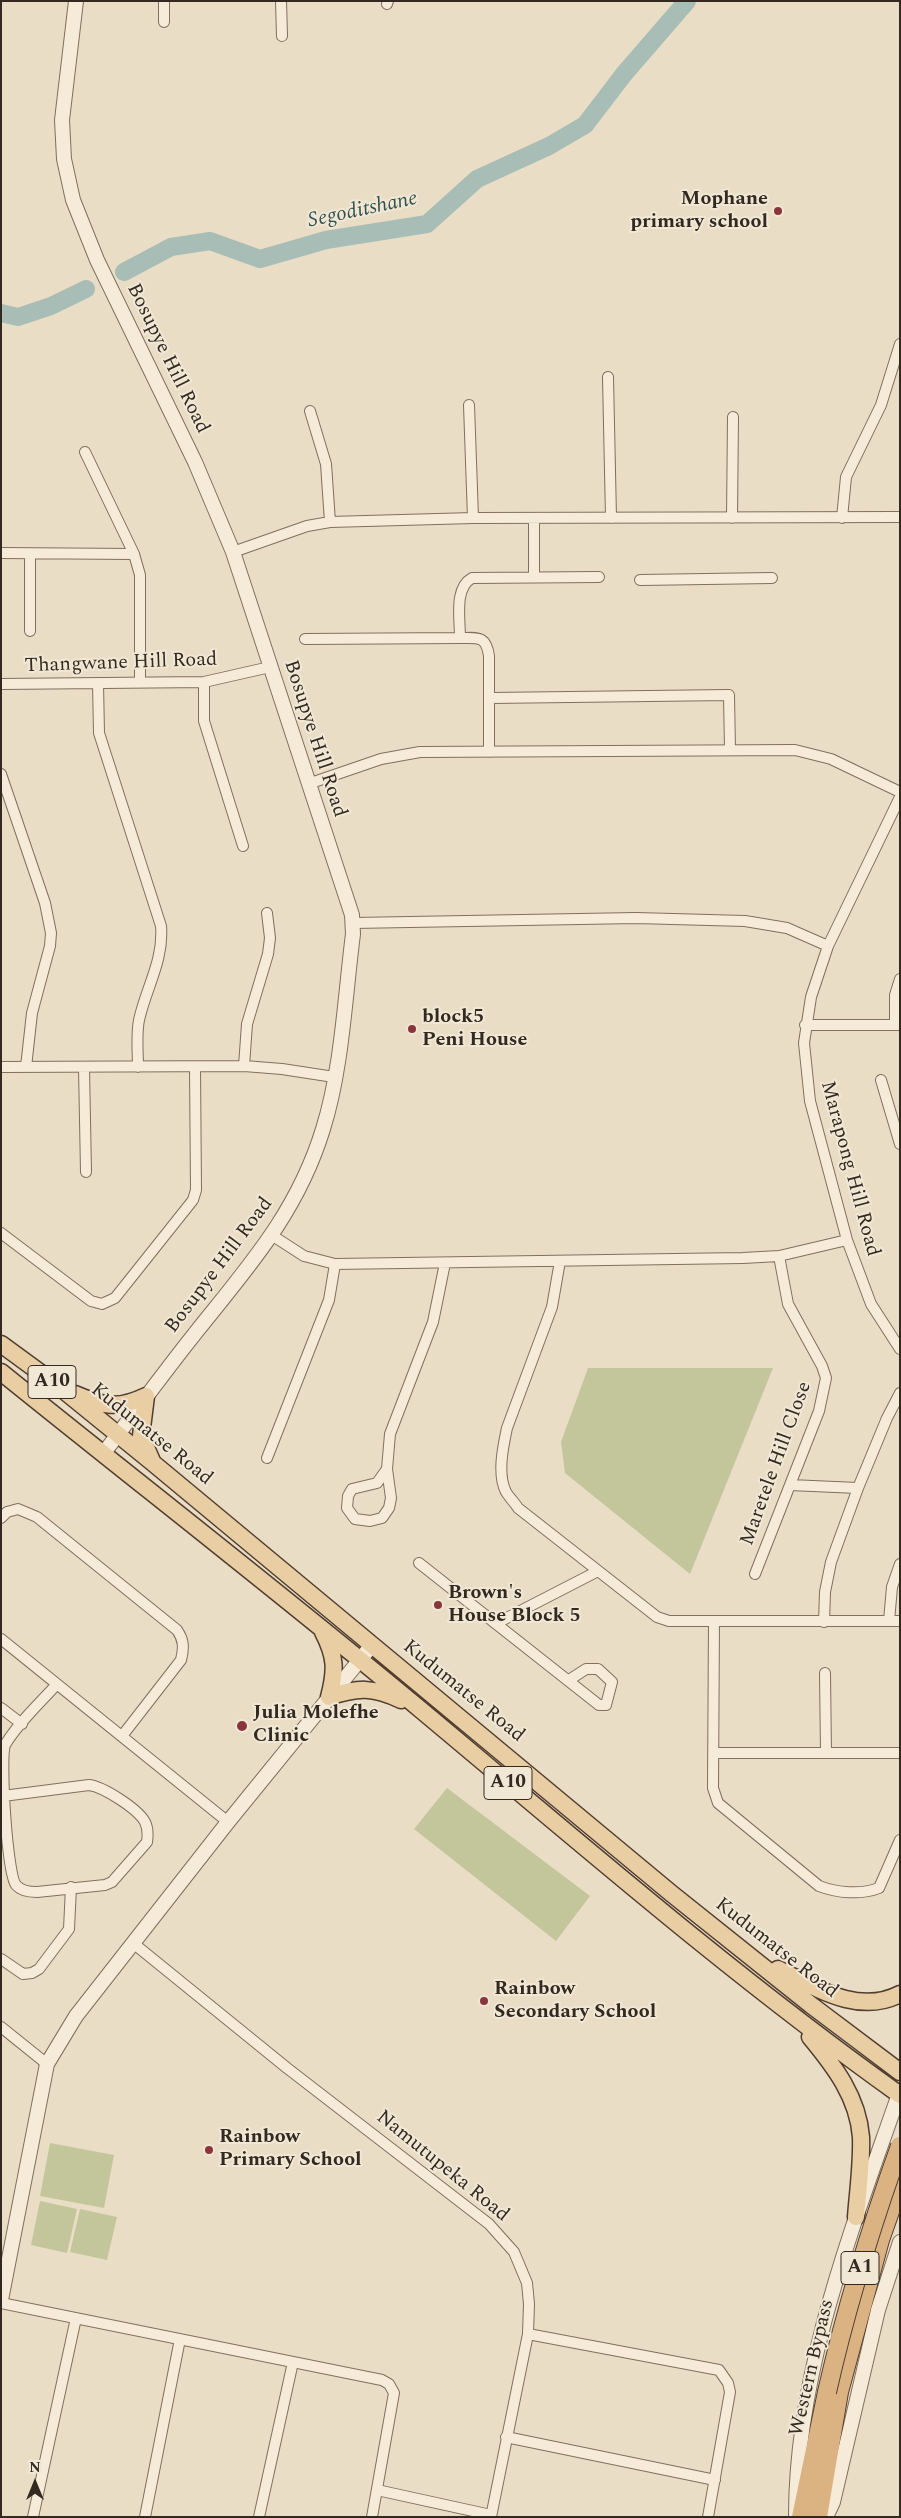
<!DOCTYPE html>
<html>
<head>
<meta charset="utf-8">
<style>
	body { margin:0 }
	#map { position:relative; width:901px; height:2518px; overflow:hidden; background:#e9ddc6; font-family:Spectral,serif }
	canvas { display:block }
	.frame { position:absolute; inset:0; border:2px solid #342920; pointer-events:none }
	.north { position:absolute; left:10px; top:2458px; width:50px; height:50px; -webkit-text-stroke:4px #f1e7d5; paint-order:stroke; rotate:0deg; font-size:14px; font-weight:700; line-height:20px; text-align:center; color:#342920 }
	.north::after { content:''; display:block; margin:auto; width:18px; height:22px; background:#342920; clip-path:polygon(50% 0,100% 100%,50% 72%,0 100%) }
</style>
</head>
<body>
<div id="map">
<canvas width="901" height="2518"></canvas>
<div class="frame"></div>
<div class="north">N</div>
</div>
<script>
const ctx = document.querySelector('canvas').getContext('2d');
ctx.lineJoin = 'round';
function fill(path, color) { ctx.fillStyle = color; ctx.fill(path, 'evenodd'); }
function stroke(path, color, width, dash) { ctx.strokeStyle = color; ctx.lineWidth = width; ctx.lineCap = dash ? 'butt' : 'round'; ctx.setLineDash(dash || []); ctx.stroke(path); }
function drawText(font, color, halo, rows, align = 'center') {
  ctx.font = font + ' Spectral,serif'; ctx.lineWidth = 4; ctx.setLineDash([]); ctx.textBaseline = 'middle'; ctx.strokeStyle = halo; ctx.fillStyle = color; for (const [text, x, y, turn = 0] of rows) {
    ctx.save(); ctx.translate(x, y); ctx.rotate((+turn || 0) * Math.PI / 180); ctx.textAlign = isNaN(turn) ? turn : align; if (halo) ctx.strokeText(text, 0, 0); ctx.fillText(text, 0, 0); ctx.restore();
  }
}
fill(new Path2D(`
	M588 1368H773L690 1574 565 1473 561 1442Z
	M447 1788 590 1896 556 1941 414 1829Z
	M50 2143 114 2155 104 2208 40 2196Z
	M40 2201 77 2209 67 2253 31 2245Z
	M80 2209 117 2217 107 2260 70 2252Z`), '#c3c69b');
stroke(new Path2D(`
	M124 272 171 247 210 241 260 259 326 240 427 224 477 179 549 146 585 125 624 74 687 1
	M1 313 18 317 51 306 86 289`), '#a7bdb5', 18);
const minor = new Path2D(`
	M281 1 282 36
	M387 4 388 1
	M164 22V1
	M608 377 611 518
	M469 405 473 518
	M310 411 326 464 330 522
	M85 452 134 554 140 575V682
	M732 518 733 417
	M842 518 846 477 881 405 900 344
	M233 552 307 526 330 522 473 518 900 517
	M1 553 134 554
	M534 577V519
	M640 580 772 578
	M30 631V554
	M460 638C460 618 454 588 472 578L599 577
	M305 639 460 638C478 638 486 635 489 656V752
	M204 682V721L243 846
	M98 683 99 733 161 926C164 960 146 988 139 1020 136 1035 138 1052 138 1067
	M1 684 204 682 270 667
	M490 698 729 695 730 750
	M1 774 45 903 51 933 50 946 32 1013 26 1067
	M308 784 381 759 420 752 795 750 831 759 900 792
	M900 797 828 946 811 997 804 1043 810 1101 847 1240 871 1304 900 1349
	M353 923 636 918 745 921 787 928 828 946
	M805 1025H900
	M895 1025V995L900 979
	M244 1066 247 1024 268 954 270 938 267 913
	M1 1067 244 1066 282 1069 334 1077
	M84 1068 86 1172
	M881 1080 900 1144
	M1 1233 91 1301 102 1304 115 1298 193 1200 196 1190 195 1067
	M273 1236 304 1256 335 1264 743 1258 779 1256 847 1240
	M560 1261 552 1307 507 1428C503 1447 497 1474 506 1492 509 1497 515 1503 518 1508L657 1617 669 1621H900
	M267 1458 329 1300 335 1264
	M387 1469 377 1483 352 1489 348 1496 347 1508 355 1519 370 1521 382 1518 389 1508 391 1498 387 1469 390 1434 433 1322 445 1263
	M790 1485 858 1488
	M1 1518 7 1512 18 1509 37 1517 177 1630C184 1640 184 1648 181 1660L122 1736
	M419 1563 599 1705H606L612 1682 598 1669H586L569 1680
	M755 1574 819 1411 826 1378 822 1366 788 1304 779 1256
	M714 1621 713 1788 718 1803 819 1886C837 1893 861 1895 879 1888L900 1840
	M889 1621 892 1587 900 1564
	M824 1622 825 1592 831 1562 858 1488 887 1418 900 1393
	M497 1623 598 1571
	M1 1639 228 1822
	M825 1673 826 1753
	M1 1708 22 1724
	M714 1753H900
	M1 1796H3L89 1785C104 1787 138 1809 145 1822 148 1828 148 1835 147 1842L112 1882 105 1885 37 1892C29 1892 21 1891 16 1885 7 1874 0 1758 5 1745 18 1723 40 1703 57 1684
	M133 1943 287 2068 489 2224 514 2252 527 2283 529 2304 528 2334 491 2517
	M1 1959 23 1974 32 1973 39 1969 69 1929 71 1887
	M1 2027 47 2064
	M1 2303 382 2380 389 2384 394 2393 372 2517
	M528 2334 719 2370 728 2383 730 2392 708 2517
	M506 2437 715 2480
	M377 2490 491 2515
	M33 2517 76 2318
	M145 2517 180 2339
	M259 2517 293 2362`);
const tertiary = new Path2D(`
	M76 1 62 120 64 159 73 200 97 260 195 462 233 552 352 915 353 934C345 996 342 1069 323 1129 297 1214 247 1268 193 1336 162 1375 133 1415 103 1454
	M1 2300 47 2064 76 2016 228 1822 372 1645
	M796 2516C796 2369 853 2227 900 2091
	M826 2517 833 2502 878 2310 900 2242`);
const primary = new Path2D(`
	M1 1344 57 1385 153 1463 672 1894 811 2005 900 2072
	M1 1372C141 1485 283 1595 421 1710 578 1841 733 1976 900 2095
	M75 1394C103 1406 117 1410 146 1396
	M146 1396 141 1436 152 1461
	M323 1632C336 1657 336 1670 329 1697
	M329 1697C358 1687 373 1687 401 1700
	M778 1969C815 1987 858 2016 900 1994
	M810 2037C834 2066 858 2097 861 2137 862 2163 858 2191 856 2217`);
const trunk = new Path2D(`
	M801 2517 827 2392
	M818 2517 839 2392 880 2240 900 2183`);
stroke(minor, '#826f5e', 12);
stroke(tertiary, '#826f5e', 16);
stroke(primary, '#513e31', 19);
stroke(trunk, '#513e31', 20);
stroke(minor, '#f5ebd8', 10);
stroke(tertiary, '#f5ebd8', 14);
stroke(primary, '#e8cea2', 16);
stroke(trunk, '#dbb382', 18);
const trunkBridge = new Path2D(`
	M827 2392C846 2308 871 2227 900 2146`);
stroke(trunkBridge, '#513e31', 20, []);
stroke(trunkBridge, '#dbb382', 18);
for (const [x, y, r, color] of [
	[778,211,5,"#8a353a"],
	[412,1029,5,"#8a353a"],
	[438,1605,5,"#8a353a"],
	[242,1726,6,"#8a353a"],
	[484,2001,5,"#8a353a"],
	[209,2150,5,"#8a353a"]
]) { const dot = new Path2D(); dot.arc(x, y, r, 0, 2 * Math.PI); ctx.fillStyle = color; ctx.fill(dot); stroke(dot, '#f1e7d5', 2); }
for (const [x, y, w] of [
	[52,1382,48],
	[508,1783,48],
	[860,2268,38]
]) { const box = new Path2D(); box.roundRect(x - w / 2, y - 16.5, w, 33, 4); ctx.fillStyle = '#f1e7d5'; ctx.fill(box); stroke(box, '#342920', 1); }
drawText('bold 19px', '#342920', null, [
	["A10",52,1382],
	["A10",508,1783],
	["A1",860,2268]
]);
drawText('bold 20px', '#342920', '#f1e7d5', [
	["Mophane",768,200,"right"],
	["primary school",768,223,"right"],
	["block5",422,1018],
	["Peni House",422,1041],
	["Brown's",448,1594],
	["House Block 5",448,1617],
	["Julia Molefhe",253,1714],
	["Clinic",253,1737],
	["Rainbow",494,1990],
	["Secondary School",494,2013],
	["Rainbow",219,2138],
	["Primary School",219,2161]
], 'left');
drawText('20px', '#342920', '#f1e7d5', [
	["Bosupye Hill Road",167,359,64],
	["Thangwane Hill Road",121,664,-2],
	["Bosupye Hill Road",314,739,72],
	["Marapong Hill Road",849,1169,75],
	["Bosupye Hill Road",220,1266,-53],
	["Kudumatse Road",151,1435,39],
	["Maretele Hill Close",777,1464,-70],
	["Kudumatse Road",463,1692,39],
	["Kudumatse Road",776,1949,38],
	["Namutupeka Road",442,2167,39],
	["Western Bypass",813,2368,-77]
]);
drawText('italic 21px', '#31524e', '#f1e7d5', [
	["Segoditshane",363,211,-12]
]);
</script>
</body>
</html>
